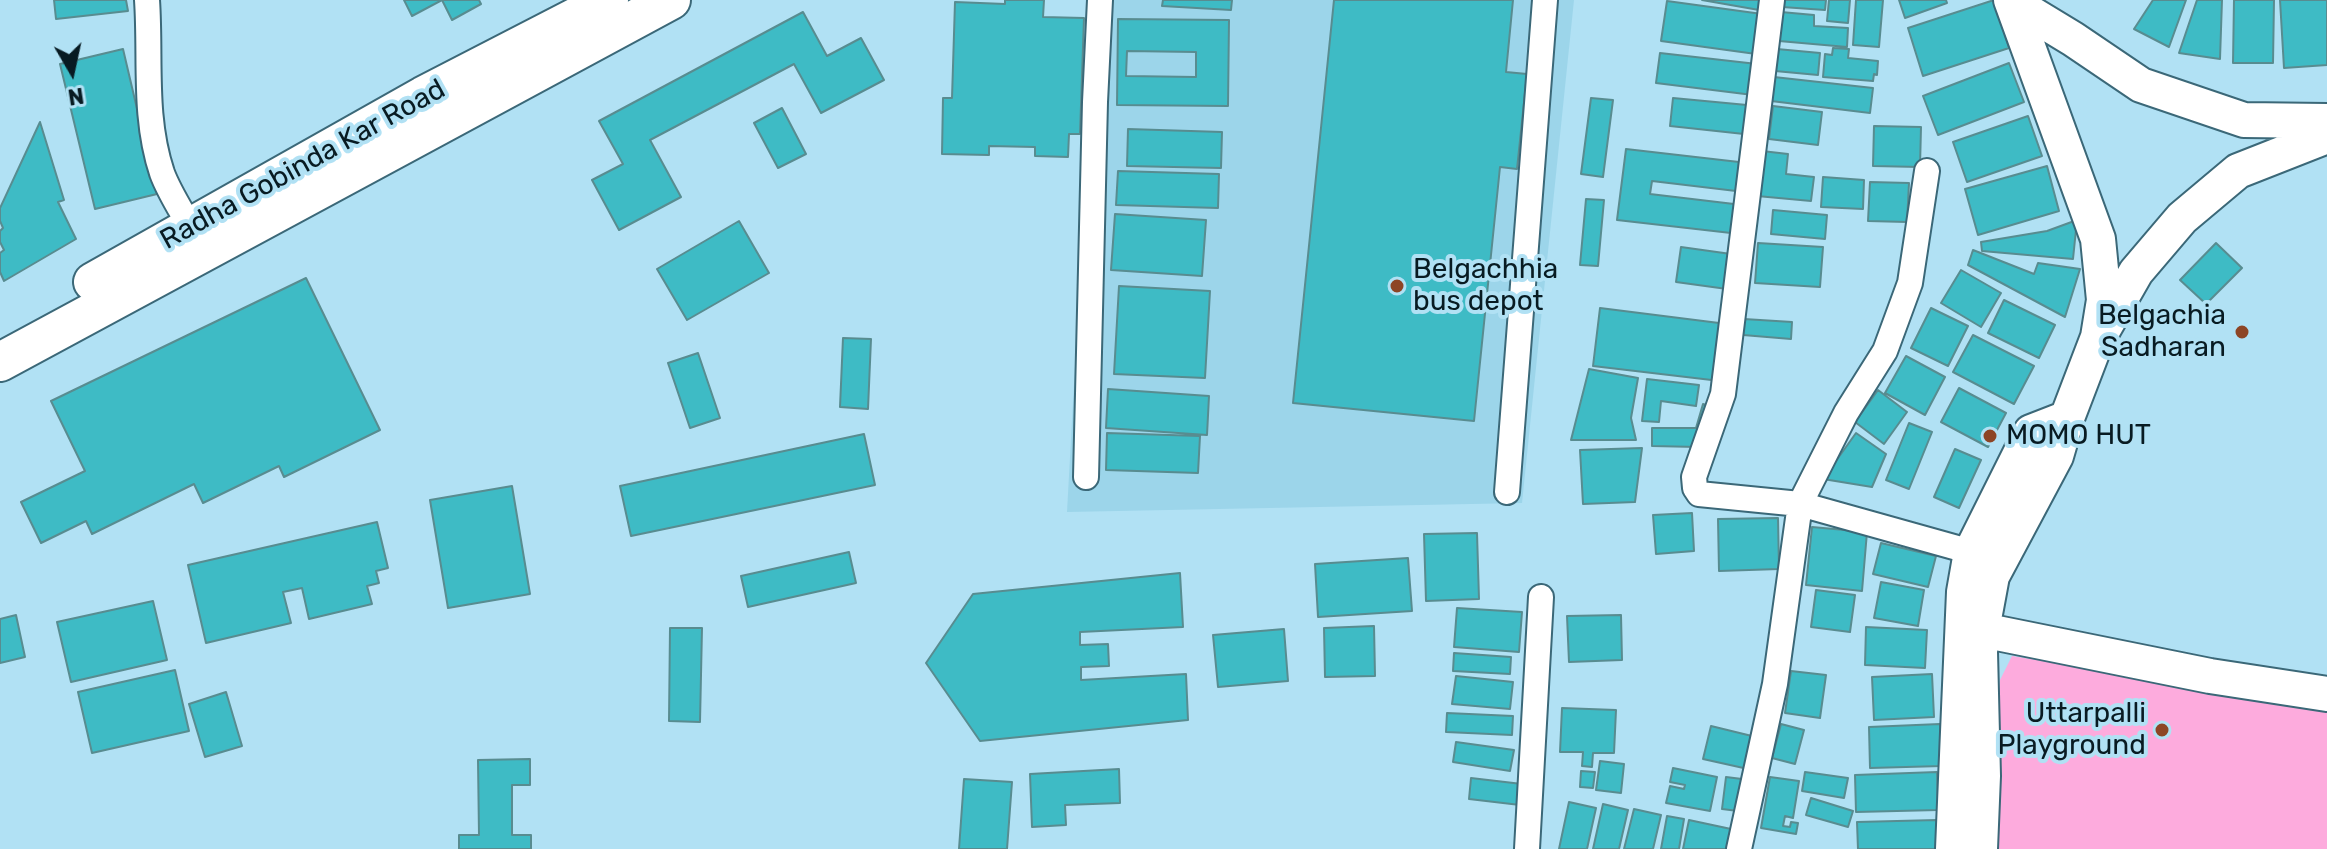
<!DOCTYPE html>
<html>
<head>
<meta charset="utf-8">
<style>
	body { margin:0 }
	#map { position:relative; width:2327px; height:849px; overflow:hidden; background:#b1e1f4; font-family:Rubik,sans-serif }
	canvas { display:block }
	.north { position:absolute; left:32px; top:32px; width:80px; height:80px; -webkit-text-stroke:6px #b1e1f4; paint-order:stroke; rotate:171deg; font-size:22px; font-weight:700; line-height:32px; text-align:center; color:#081b22 }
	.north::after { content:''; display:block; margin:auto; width:28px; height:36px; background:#081b22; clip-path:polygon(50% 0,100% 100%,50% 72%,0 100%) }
</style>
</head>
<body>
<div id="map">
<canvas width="2327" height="849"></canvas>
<div class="north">N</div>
</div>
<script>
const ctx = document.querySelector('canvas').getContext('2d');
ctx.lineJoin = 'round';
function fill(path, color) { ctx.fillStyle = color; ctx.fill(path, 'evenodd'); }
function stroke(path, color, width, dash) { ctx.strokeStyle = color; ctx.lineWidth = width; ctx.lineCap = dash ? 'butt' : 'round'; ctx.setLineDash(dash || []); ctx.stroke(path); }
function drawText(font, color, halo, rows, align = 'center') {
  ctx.font = font + ' Rubik,sans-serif'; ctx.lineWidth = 8; ctx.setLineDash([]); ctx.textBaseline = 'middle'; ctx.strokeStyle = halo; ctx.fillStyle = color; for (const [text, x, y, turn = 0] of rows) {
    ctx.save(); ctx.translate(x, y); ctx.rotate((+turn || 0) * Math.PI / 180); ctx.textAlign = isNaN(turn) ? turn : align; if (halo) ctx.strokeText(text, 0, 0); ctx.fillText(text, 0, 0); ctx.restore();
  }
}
fill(new Path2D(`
	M1095 0H1574L1522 503 1067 512Z`), '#9cd5ea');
fill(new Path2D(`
	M2012 656 2327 707V849H1996L1994 752 2000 680Z`), '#fdabdd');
const building = new Path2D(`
	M54 0H126L128 11 56 19Z
	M404 0H479L481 4 452 20 442 0 412 16Z
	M1005 0H1044L1043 17 1084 18 1080 134H1069L1068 157 1035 156V147L989 146V155L942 154 943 98H952L955 2 1005 4Z
	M1163 0H1232L1231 10 1162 6Z
	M1334 0H1513L1506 72 1527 74 1517 169 1500 167 1474 421 1293 403Z
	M1702 0H1760L1759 10Z
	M1783 0H1826L1825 10 1782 7Z
	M1829 0H1850L1848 23 1827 21Z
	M1856 0H1883L1879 47 1853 45Z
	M1899 0H1946L1947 3 1905 18Z
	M1994 0 2009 48 1923 76 1908 28Z
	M2153 0H2186L2169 47 2134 29Z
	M2197 0H2222L2220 59 2179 53Z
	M2234 0H2274L2273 63H2233Z
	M2280 0H2327V65L2284 68Z
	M1667 1 1762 14 1756 54 1661 41Z
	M803 12 827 56 861 38 884 80 821 113 794 64 650 140 681 197 619 230 592 180 623 164 599 121Z
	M1781 12 1814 15V26L1848 28 1847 47 1779 41Z
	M1118 19 1229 20 1228 106 1117 105ZM1127 51 1196 52V77L1126 76Z
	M1833 48 1849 49 1848 58 1878 61 1877 75 1874 74 1873 81 1823 77 1825 54 1832 55Z
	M123 49 157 194 95 209 60 64Z
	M1777 49 1820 53 1818 75 1775 71Z
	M1660 53 1757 64 1753 95 1656 83Z
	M2009 63 2024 102 1938 135 1923 96Z
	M1774 77 1873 88 1870 113 1771 101Z
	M1591 98 1613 100 1603 177 1581 174Z
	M1673 98 1747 105 1744 134 1670 126Z
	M1773 106 1822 112 1818 145 1769 139Z
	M782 108 806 154 778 168 754 123Z
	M2028 116 2042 156 1967 182 1953 142Z
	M40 122 64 200 58 202 76 239 4 281 0 272V253L4 250 0 242V231L3 228 0 221V208Z
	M1874 126 1921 127 1920 167 1873 166Z
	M1128 129 1222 132 1221 168 1127 166Z
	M1626 149 1739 162 1736 191 1652 181 1650 194 1734 204 1731 233 1617 220Z
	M1762 151 1788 154 1786 174 1814 177 1811 201 1757 196Z
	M2047 166 2059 211 1978 235 1965 189Z
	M1118 171 1219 174 1218 208 1116 205Z
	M1823 177 1864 180 1863 209 1821 207Z
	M1870 182 1909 183 1907 222 1868 221Z
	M1586 199 1604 200 1598 266 1580 265Z
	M1773 210 1827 215 1825 239 1771 234Z
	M1115 214 1206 220 1202 276 1111 270Z
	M2077 220 2073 259 1982 251 1981 242 2047 231Z
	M739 221 769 273 687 320 657 269Z
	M1758 243 1823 247 1820 287 1755 283Z
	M2216 243 2242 268 2206 304 2180 280Z
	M1681 247 1731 254 1727 289 1676 282Z
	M1973 250 2034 274 2038 263 2080 269 2065 317 1968 265Z
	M1961 270 2001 293 1981 327 1941 303Z
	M306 278 380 430 284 477 279 466 203 503 194 484 92 534 86 521 41 543 21 502 85 471 51 401Z
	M1119 286 1210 291 1205 378 1114 374Z
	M2004 300 2055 325 2039 358 1988 333Z
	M1600 308 1727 324 1720 381 1593 366Z
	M1931 308 1968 326 1948 366 1911 348Z
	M1744 319 1792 322 1791 339 1743 335Z
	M1973 335 2034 366 2014 404 1953 372Z
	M843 338 871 339 868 409 840 407Z
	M698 353 720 418 690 428 668 363Z
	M1906 356 1945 377 1925 415 1885 393Z
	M1589 369 1638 378 1631 418 1636 440H1571Z
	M1647 379 1699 385 1696 406 1661 401 1659 422 1642 421Z
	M1959 388 2006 413 1988 447 1941 422Z
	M1108 389 1209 396 1207 435 1106 428Z
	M1878 390 1907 412 1884 444 1855 422Z
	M1703 404 1709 406 1698 447 1652 446V428H1696Z
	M1909 423 1932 432 1909 489 1886 480Z
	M1107 433 1200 436 1198 473 1106 470Z
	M1856 433 1886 454 1872 487 1823 479Z
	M864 434 875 485 631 536 620 486Z
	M1642 448 1635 502 1583 504 1580 450Z
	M1955 449 1981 460 1959 508 1934 497Z
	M512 486 530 594 448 608 430 500Z
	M1692 513 1694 551 1656 554 1653 515Z
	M1778 518 1779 569 1719 571 1718 519Z
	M377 522 388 568 376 571 379 583 367 586 372 604 309 619 302 588 283 592 291 623 206 643 188 565Z
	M1812 527 1867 532 1862 591 1806 585Z
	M1477 533 1479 599 1426 601 1424 534Z
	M1881 543 1936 556 1928 587 1873 574Z
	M849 552 856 583 748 607 741 576Z
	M1408 558 1412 611 1318 617 1315 564Z
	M1180 573 1183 627 1080 632V645L1108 644 1109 666 1081 667V680L1186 674 1188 720 980 741 926 663 973 594Z
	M1881 582 1924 590 1918 626 1874 618Z
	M1816 590 1855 595 1850 632 1811 627Z
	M153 601 167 660 71 682 57 622Z
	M1457 608 1522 612 1519 652 1454 647Z
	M16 615 25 657 0 663V619Z
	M1621 615 1622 660 1569 662 1567 616Z
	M1374 626 1375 676 1325 677 1324 628Z
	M1866 627 1927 630 1925 668 1865 665Z
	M670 628H702L700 722 669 721Z
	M1284 629 1288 681 1218 687 1213 635Z
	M1454 653 1511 657 1510 674 1453 671Z
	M175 670 189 731 92 753 78 692Z
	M1791 671 1826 675 1820 718 1785 713Z
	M1932 674 1934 717 1874 720 1872 677Z
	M1456 676 1513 682 1510 709 1452 704Z
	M226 692 242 746 205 757 189 704Z
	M1562 708 1616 710 1614 753H1593L1592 767 1582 766 1583 752H1560Z
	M1447 713 1513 716 1512 735 1446 732Z
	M1781 724 1804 730 1795 764 1772 758Z
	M1940 724 1942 766 1870 768 1869 727Z
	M1711 726 1756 737 1748 769 1703 759Z
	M1456 742 1514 750 1510 771 1453 762Z
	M530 759V785H512V835H531V849H459V835H479L478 760Z
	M1600 761 1624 764 1621 793 1596 790Z
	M1673 768 1717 777 1710 811 1666 803 1670 786 1684 789 1685 785 1670 782Z
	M1119 769 1120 803 1065 805 1066 825 1032 827 1030 774Z
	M1581 771 1595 772 1593 788 1580 787Z
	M1805 772 1848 778 1844 798 1802 791Z
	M1937 772 1938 810 1856 812 1855 775Z
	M1726 777 1742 779 1738 811 1722 809Z
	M1770 777 1799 781 1793 818 1785 816 1783 826 1790 827 1791 822 1798 823 1796 834 1761 828Z
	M1471 778 1522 784 1520 805 1469 799Z
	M964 779 1012 782 1007 849H959Z
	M1811 798 1853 811 1848 827 1806 815Z
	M1569 802 1596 808 1587 849H1559Z
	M1603 804 1628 810 1619 849H1593Z
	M1634 809 1661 815 1653 849H1624Z
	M1667 816 1684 819 1679 849H1661Z
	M1689 820 1731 829 1727 849H1683Z
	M1937 820 1938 849H1858L1857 822Z`);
fill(building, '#3ebbc5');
stroke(building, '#588c90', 2);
const street = new Path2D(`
	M147 0C151 59 143 116 162 173 169 192 181 210 191 228
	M1772 0 1723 394 1694 477 1695 488 1699 494 1800 504 1846 413 1885 351 1910 283 1927 171
	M1086 477 1095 102 1100 0
	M1507 492 1545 0
	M1527 849 1541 597
	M1739 849 1775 684 1800 504 1986 556`);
const secondary = new Path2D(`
	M2012 2 2073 39 2141 85 2244 120 2327 121
	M2104 328 2136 272 2182 218 2238 171 2327 136
	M1982 630 2210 676 2327 694
	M1953 849 1964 592 1971 552 2031 432 2067 418
	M1980 849 1983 776 1980 652 1982 630 1992 576 2056 456 2067 418 2098 337 2104 300 2098 239 2011 0`);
const primary = new Path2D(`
	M93 282 423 96 609 0
	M0 362 671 0`);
stroke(street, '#3b6878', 28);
stroke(secondary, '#3b6878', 38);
stroke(primary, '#3b6878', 42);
stroke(street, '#fff', 24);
stroke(secondary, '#fff', 34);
stroke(primary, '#fff', 38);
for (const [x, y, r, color] of [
	[1397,286,8,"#8d4525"],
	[2242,332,8,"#8d4525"],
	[1990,436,8,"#8d4525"],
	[2162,730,8,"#8d4525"]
]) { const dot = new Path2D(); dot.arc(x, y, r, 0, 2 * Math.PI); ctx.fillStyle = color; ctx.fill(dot); stroke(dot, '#b1e1f4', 3); }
drawText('28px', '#081b22', '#b1e1f4', [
	["Radha Gobinda Kar Road",303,165,-29]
]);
drawText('28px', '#081b22', '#b1e1f4', [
	["Belgachhia",1413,270],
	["bus depot",1413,302],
	["Belgachia",2226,316,"right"],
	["Sadharan",2226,348,"right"],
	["MOMO HUT",2006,436],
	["Uttarpalli",2146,714,"right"],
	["Playground",2146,746,"right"]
], 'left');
</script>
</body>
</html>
